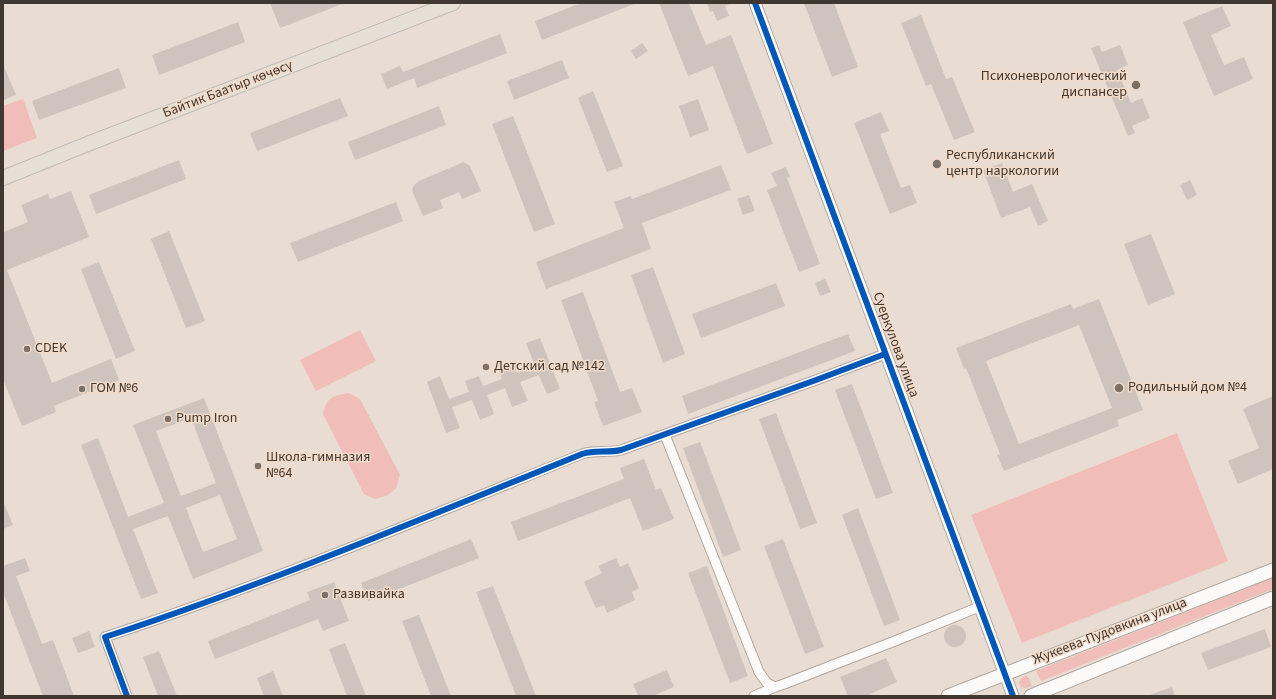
<!DOCTYPE html>
<html>
<head>
<meta charset="utf-8">
<style>
	body { margin:0 }
	#map { position:relative; width:1276px; height:699px; overflow:hidden; background:#e9dcd2; font-family:"Source Sans 3",sans-serif }
	canvas { display:block }
	.frame { position:absolute; inset:0; border:4px solid #403730; pointer-events:none }
</style>
</head>
<body>
<div id="map">
<canvas width="1276" height="699"></canvas>
<div class="frame"></div>
</div>
<script>
const ctx = document.querySelector('canvas').getContext('2d');
ctx.lineJoin = 'round';
function fill(path, color) { ctx.fillStyle = color; ctx.fill(path, 'evenodd'); }
function stroke(path, color, width, dash) { ctx.strokeStyle = color; ctx.lineWidth = width; ctx.lineCap = dash ? 'butt' : 'round'; ctx.setLineDash(dash || []); ctx.stroke(path); }
function drawText(font, color, halo, rows, align = 'center') {
  ctx.font = font + ' "Source Sans 3",sans-serif'; ctx.lineWidth = 3; ctx.setLineDash([]); ctx.textBaseline = 'middle'; ctx.strokeStyle = halo; ctx.fillStyle = color; for (const [text, x, y, turn = 0] of rows) {
    ctx.save(); ctx.translate(x, y); ctx.rotate((+turn || 0) * Math.PI / 180); ctx.textAlign = isNaN(turn) ? turn : align; if (halo) ctx.strokeText(text, 0, 0); ctx.fillText(text, 0, 0); ctx.restore();
  }
}
fill(new Path2D(`
	M23 99 37 138 3 151V106Z
	M360 330 376 361 316 391 300 360Z
	M349 393 360 399 400 475 396 488 388 495 375 499 364 494 323 414C327 397 332 396 349 393Z
	M1177 433 1228 561 1022 643 971 515Z
	M1273 578V589L1041 681 1036 671Z
	M1027 675 1032 686 1025 688 1021 687 1019 682 1021 679Z`), '#f0bdb8');
fill(new Path2D(`
	M270 3H342V4L280 28Z
	M581 3 634 4 542 40 535 21Z
	M659 3H689L706 45 731 35 773 144 747 154 713 66 688 76Z
	M707 3H732L725 6 729 16 717 21 713 11 710 12Z
	M804 3H834L858 67 832 77Z
	M1222 6 1231 26 1211 35 1224 65 1244 57 1253 79 1214 96 1183 22Z
	M921 15 946 79 952 77 975 132 954 140 931 84 926 86 901 23Z
	M238 22 245 42 159 75 152 55Z
	M500 34 507 53 417 88 414 78 387 89 381 74 400 66 403 72Z
	M642 43 648 51 636 59 631 51Z
	M1099 45 1102 52 1120 45 1128 65 1117 70 1131 103 1142 98 1150 118 1132 126 1135 133 1128 136 1091 48Z
	M562 60 569 78 514 100 507 81Z
	M3 64 16 95 3 100Z
	M119 68 126 88 39 120 32 101Z
	M593 91 623 166 607 172 578 98Z
	M340 98 348 116 257 151 250 133Z
	M698 99 709 130 690 137 679 106Z
	M439 106 446 125 355 160 348 142Z
	M881 112 889 131 880 134 901 188 910 185 917 203 890 214 854 123Z
	M513 116 555 224 534 232 492 124Z
	M179 160 186 179 96 214 89 195Z
	M464 162 470 166 481 191 462 199 459 192 440 200 443 208 423 216 413 193 412 190 415 184 421 180Z
	M1002 163 1013 192 1032 184 1048 221 1038 226 1030 207 1001 218 983 170Z
	M721 165 731 190 642 223 651 249 546 289 536 262 624 228 614 202 631 196 632 199Z
	M786 167 790 177 787 178 820 264 799 272 767 190 777 186 771 173Z
	M1190 180 1197 195 1187 200 1180 185Z
	M71 191 89 237 7 270 52 383 111 359 119 380 54 406 56 412 22 426 3 379V232L28 222 21 205 48 194 50 199Z
	M749 195 755 211 743 215 737 199Z
	M396 202 403 221 298 262 290 243Z
	M169 231 205 321 186 328 151 239Z
	M1151 234 1175 294 1148 305 1124 244Z
	M99 262 135 351 116 359 81 269Z
	M653 267 685 354 663 363 631 275Z
	M825 279 831 292 820 296 815 283Z
	M776 283 785 306 701 338 692 314Z
	M583 292 620 392 632 388 642 412 603 426 594 402 598 401 561 300Z
	M1099 299 1143 410 1117 420 1119 426 1004 471 997 455 1000 454 966 368 964 369 956 348 1071 304 1073 309ZM1079 325 1112 408 1019 444 986 361Z
	M848 334 855 351 688 414 682 396Z
	M540 338 560 389 547 394 539 375 520 382 528 401 512 407 505 388 487 395 494 414 480 420 472 400 452 407 460 428 446 433 427 382 440 376 449 399 469 392 465 381 479 376 483 386 502 379 498 369 513 363 517 373 535 366 526 343Z
	M852 384 893 493 876 499 835 390Z
	M1273 396V469L1238 484 1228 461 1259 448 1243 409Z
	M204 398 263 551 193 579 168 516 133 529 158 593 141 599 81 445 98 438 128 517 164 503 133 425ZM191 418 216 483 181 496 156 431ZM220 495 237 539 203 552 186 508Z
	M776 413 817 523 800 529 759 419Z
	M700 442 741 550 723 557 683 448Z
	M644 459 656 490 661 488 674 519 643 531 630 498 518 541 511 522 624 479 620 468Z
	M3 501 13 525 3 529Z
	M858 508 900 620 884 626 842 515Z
	M471 539 479 558 368 601 361 583Z
	M783 539 824 647 805 654 764 546Z
	M25 558 30 571 16 576 42 644 53 640 74 696H43L3 592V566Z
	M616 558 620 567 628 563 639 588 632 592 635 600 607 613 604 605 596 608 584 582 602 573 598 566Z
	M707 566 748 676 730 683 688 573Z
	M334 582 349 621 323 631 318 619 215 659 208 641 310 600 307 592Z
	M493 586 536 696H516L476 592Z
	M419 615 451 696H431L402 621Z
	M944 636a11 11 0 1 1 22 0a11 11 0 1 1-22 0Z
	M1265 629 1271 647 1208 670 1201 653Z
	M89 631 95 647 78 653 72 638Z
	M345 643 366 696H347L329 649Z
	M159 651 177 696H158L143 657Z
	M886 658 897 682 866 696H848L840 677Z
	M667 670 674 687 653 696H638L633 684Z
	M273 671 283 696H264L257 678Z
	M1172 687 1175 696H1150V695Z`), '#cfc4bd');
const minor = new Path2D(`
	M665 435 759 672 767 683 775 687 784 684 900 639 979 607
	M127 696 105 637C267 584 424 518 582 454 595 450 608 453 621 450L816 380 885 354
	M754 696 775 687`);
const tertiary = new Path2D(`
	M755 3 1013 696`);
const secondary = new Path2D(`
	M948 696 1273 570
	M1031 696 1273 598`);
const primary = new Path2D(`
	M3 178 90 143 453 3`);
stroke(minor, '#b0a79f', 11);
stroke(tertiary, '#b0a79f', 13);
stroke(secondary, '#b0a79f', 15);
stroke(primary, '#c2bbb7', 16);
stroke(minor, '#fcfaf8', 9);
stroke(tertiary, '#fcfaf8', 11);
stroke(secondary, '#fcfaf8', 13);
stroke(primary, '#e6dfd5', 14);
stroke(new Path2D(`
	M755 3 1013 696
	M127 696 105 637C267 584 424 518 582 454 595 450 608 453 621 450L816 380 885 354`), '#0057b8', 6);
for (const [x, y, r, color] of [
	[1136,85,5,"#7b7169"],
	[937,164,5,"#7b7169"],
	[27,349,4,"#7b7169"],
	[486,367,4,"#7b7169"],
	[1119,388,5,"#7b7169"],
	[82,389,4,"#7b7169"],
	[168,419,4,"#7b7169"],
	[258,466,4,"#7b7169"],
	[325,595,4,"#7b7169"]
]) { const dot = new Path2D(); dot.arc(x, y, r, 0, 2 * Math.PI); ctx.fillStyle = color; ctx.fill(dot); stroke(dot, '#f2dbc9', 1.5); }
drawText('14px', '#403730', '#f2dbc9', [
	["Психоневрологический",1127,77,"right"],
	["диспансер",1127,93,"right"],
	["Республиканский",946,156],
	["центр наркологии",946,172],
	["CDEK",35,349],
	["Детский сад №142",494,367],
	["Родильный дом №4",1128,388],
	["ГОМ №6",90,389],
	["Pump Iron",176,419],
	["Школа-гимназия",266,458],
	["№64",266,474],
	["Развивайка",333,595]
], 'left');
drawText('14px', '#403730', '#f2dbc9', [
	["Байтик Баатыр көчөсү",228,90,-21],
	["Суеркулова улица",895,345,70],
	["Жукеева-Пудовкина улица",1110,632,-21]
]);
</script>
</body>
</html>
